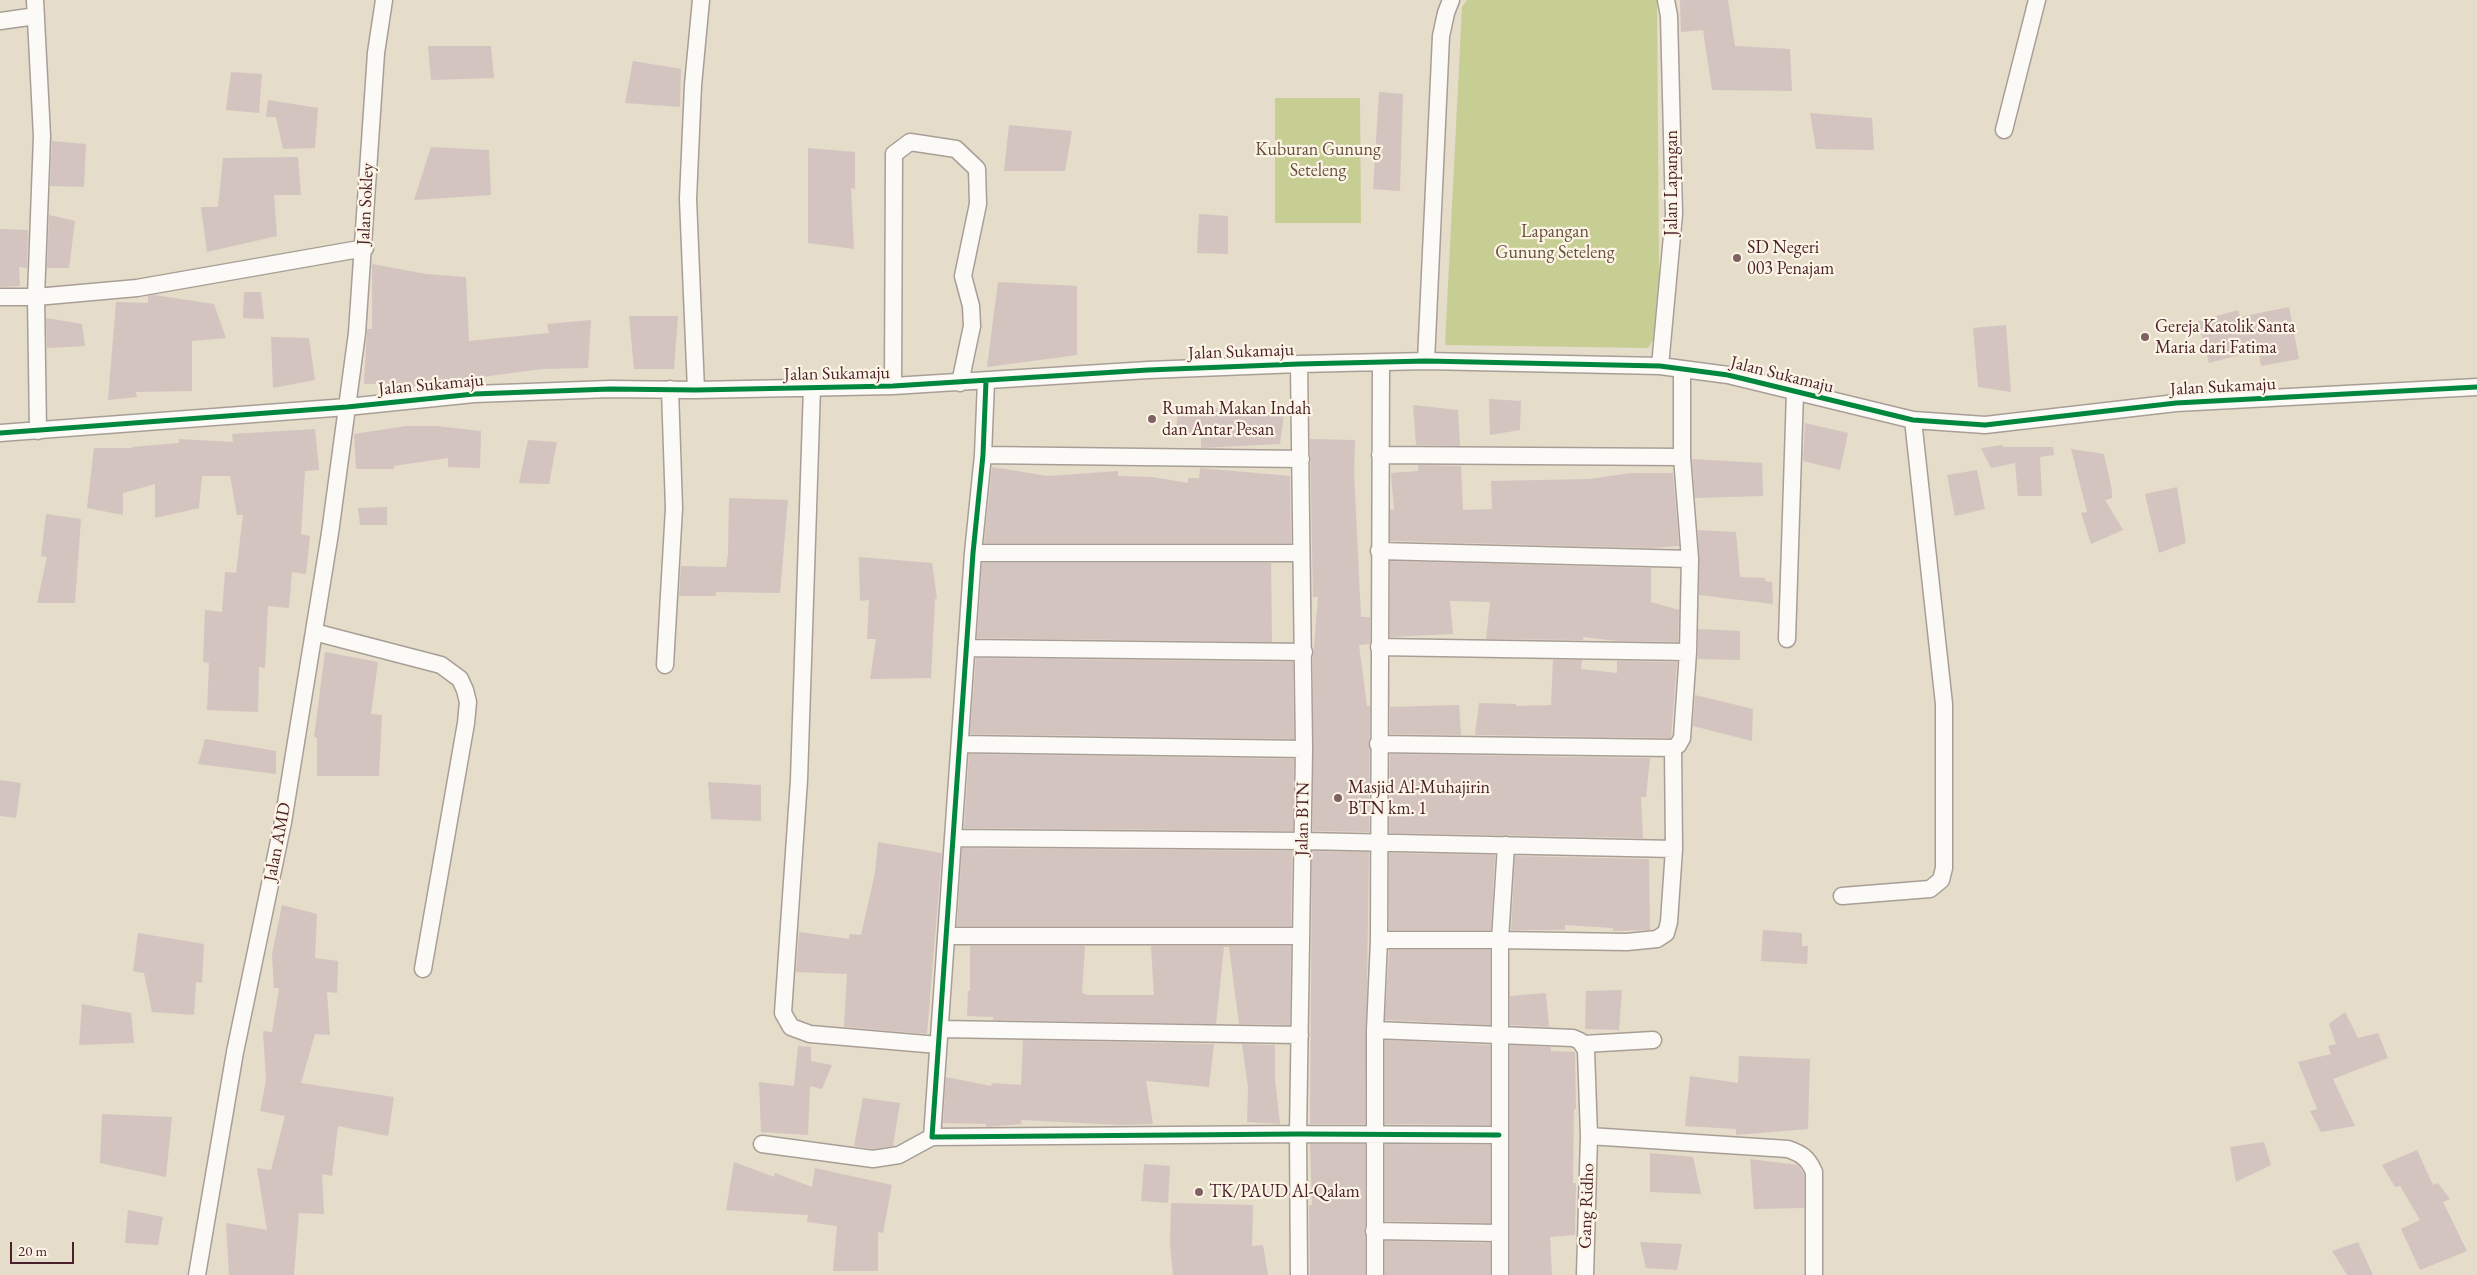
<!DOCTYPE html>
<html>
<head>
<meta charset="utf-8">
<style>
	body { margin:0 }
	#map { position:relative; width:2477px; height:1275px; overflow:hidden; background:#e5dcca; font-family:"EB Garamond",serif }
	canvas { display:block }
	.scale { position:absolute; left:10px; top:1242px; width:64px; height:22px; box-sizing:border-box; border:2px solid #4a1f2b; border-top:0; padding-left:6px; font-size:15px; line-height:18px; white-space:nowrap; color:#4a1f2b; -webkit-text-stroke:4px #fcf5e5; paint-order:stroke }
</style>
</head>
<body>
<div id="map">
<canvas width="2477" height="1275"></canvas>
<div class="scale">20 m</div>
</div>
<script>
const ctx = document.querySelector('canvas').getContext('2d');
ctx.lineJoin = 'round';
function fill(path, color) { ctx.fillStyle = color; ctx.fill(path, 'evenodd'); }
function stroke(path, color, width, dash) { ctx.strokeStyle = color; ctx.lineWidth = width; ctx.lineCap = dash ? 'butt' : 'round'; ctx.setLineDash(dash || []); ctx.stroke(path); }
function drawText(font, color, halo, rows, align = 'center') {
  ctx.font = font + ' "EB Garamond",serif'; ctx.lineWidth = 4.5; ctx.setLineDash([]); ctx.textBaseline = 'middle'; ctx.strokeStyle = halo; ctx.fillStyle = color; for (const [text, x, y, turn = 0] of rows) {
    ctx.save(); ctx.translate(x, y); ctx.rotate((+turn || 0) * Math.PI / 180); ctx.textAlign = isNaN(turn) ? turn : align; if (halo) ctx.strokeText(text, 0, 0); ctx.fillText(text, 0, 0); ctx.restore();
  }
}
fill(new Path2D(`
	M1467 0H1657L1659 274 1653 340 1648 348 1445 345 1462 7Z
	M1275 98H1360L1361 223H1275Z`), '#c7ce94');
fill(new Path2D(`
	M1680 0H1728L1735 46 1790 49 1792 91 1712 90 1703 30 1681 32Z
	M428 46H491L494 78 431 80Z
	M633 61 681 69 680 107 625 103Z
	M231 72 262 74 259 113 226 110Z
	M1379 92 1403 94 1400 191 1373 189Z
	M268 100 318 108 315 148 283 149 276 117H266Z
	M1810 113 1872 118 1874 150 1816 149Z
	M1009 125 1072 131 1065 171H1004Z
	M52 141 86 144 84 187 50 186Z
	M431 147 489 150 491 195 414 200Z
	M808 148 855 152V189L851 188 854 249 808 243Z
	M298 157 301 195H274L277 236 207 252 201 207H218L223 158Z
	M1199 214 1228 216V254L1197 253Z
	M49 215 75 221 69 268H47Z
	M0 229 28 230 27 268 19 267 20 286 0 287Z
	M372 264 426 274 466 277 469 341 549 333 547 324 591 320 588 368 542 369 408 387V383L364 384 367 329H372Z
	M998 282 1077 286V355L987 367Z
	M244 292H261L264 319 243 318Z
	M154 295 214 304 226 338 192 341V391L136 392 137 397 108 400 116 302 148 303V296Z
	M2289 307 2299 359 2261 366 2258 350 2209 363 2198 321 2238 310 2240 317Z
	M629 316H678L674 369H634Z
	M46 318 82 324 85 346 47 348Z
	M2006 325 2011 392 1978 387 1973 328Z
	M271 337 309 338 315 380 273 388Z
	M1489 399 1521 401 1520 430 1490 435Z
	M1179 404 1254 412V414H1284L1280 444 1201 448V436L1175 435Z
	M1413 405 1458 410 1460 446 1416 445Z
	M1805 423 1848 433 1840 470 1803 461Z
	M406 426H436L481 431 480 468 448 467V458L394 466V469H356L354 434Z
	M315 429 319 470 305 471 301 534 310 536 306 574 292 572 289 608 268 606 265 668 259 667 258 712 207 710 209 663 203 662 205 610 222 612 225 572 236 573 243 515H237L230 476H202L199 508 155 518V484L123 493V515L87 508 94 448H132V447L179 443V439L233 442 232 434Z
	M1310 439 1355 440 1354 472 1361 617H1370V644L1359 645 1367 706H1370L1369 832 1313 831V658L1318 597H1313Z
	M528 440 557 442 549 484 519 483Z
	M2003 445V447H2053L2054 455 2040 457 2042 496H2018L2015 463 1991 468 1981 448Z
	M2071 449 2104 454 2112 491V498L2105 500 2123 530 2091 544 2081 513 2087 512Z
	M1692 459 1762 463 1763 496 1695 498Z
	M1418 465 1461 466 1463 510 1492 509 1491 481 1589 479 1631 473H1673L1679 546 1651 548 1390 541V509L1394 510 1391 473 1418 471Z
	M992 467 1048 476 1118 471V476L1152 477 1188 483V478H1199L1200 468 1290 476 1291 543H984Z
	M1977 470 1985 509 1955 516 1947 475Z
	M2177 487 2186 543 2159 553 2145 494Z
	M729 498 788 500 780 593 716 592V596H679L681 566 726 567 728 554Z
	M387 507V525H360L358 508Z
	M46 514 81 519 75 603H37L47 557 41 556Z
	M1698 530 1736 532 1740 577 1765 578V581L1772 582 1773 604 1699 595Z
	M859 557 932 563 937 599H935L931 678 870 679 876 639H867L869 600 860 601Z
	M1390 561 1651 568V602L1679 610 1678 642 1617 641 1583 637V640L1486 639 1490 602 1450 601 1453 634 1390 637Z
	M982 563H1271L1272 642 977 638Z
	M1698 629 1740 631V660L1698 659Z
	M325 652 378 662 371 714 382 715 379 776H317V738L314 737Z
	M976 658 1293 662 1294 739 970 734Z
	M1553 660H1582L1581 669 1617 673V661L1677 662 1671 738 1475 735 1479 703 1516 704V706L1551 705Z
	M1695 695 1753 709 1752 741 1693 726Z
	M1459 705 1461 735 1390 734V707Z
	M205 739 276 751V774L198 764Z
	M969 754 1294 759 1293 831 964 828Z
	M1390 754 1650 758 1646 797H1641L1643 838 1389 833Z
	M0 780 21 783 16 818 0 816Z
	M708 782 761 785V821L711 819Z
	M878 842 942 853 927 1034 844 1027 847 974 796 972 799 932 849 939V934L861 935 875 873Z
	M962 848 1292 851 1291 926H957Z
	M1312 851 1369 852 1365 1124H1310Z
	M1389 853 1495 855 1491 930H1389Z
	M1515 856 1649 859 1650 930 1613 931V928L1565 925V930H1511Z
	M282 905 317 914 315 958 338 961 337 993 327 992 330 1035 315 1034 301 1083 394 1097 388 1136 338 1126 332 1176 322 1174 324 1214 299 1213 294 1275H229L226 1223 267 1230 257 1168 271 1170 285 1116 260 1111 266 1081 263 1031 272 1032 279 988H274L272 954Z
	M1763 930 1802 933V946H1808L1807 964 1761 961Z
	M138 933 204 944 202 983 196 982 194 1015 152 1012 144 973 133 971Z
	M970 946H1085L1082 993 1087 995H1154L1151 946H1291L1290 1025 1239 1024 1229 947H1224L1216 1024 993 1020V1017L967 1016 968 991H970Z
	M1389 950H1490V1025L1385 1020Z
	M1622 990 1619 1030 1585 1029 1586 991Z
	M1546 993 1549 1027 1510 1025V996Z
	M82 1004 131 1013 134 1043 79 1045Z
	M2345 1012 2358 1038 2378 1033 2388 1058 2333 1079 2355 1126 2321 1132 2310 1111 2317 1109 2298 1062 2331 1054 2328 1046 2336 1044 2329 1024Z
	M1023 1040 1214 1044 1209 1087 1146 1081 1153 1124 1120 1125 1021 1120 1022 1124 986 1127V1124L943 1123 946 1077 991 1086 992 1083 1021 1085Z
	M1385 1040 1490 1045V1125L1385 1124Z
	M1242 1044 1275 1045V1079L1280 1124 1247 1122 1248 1088Z
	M1510 1045 1551 1047V1051L1575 1052 1576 1109H1574L1573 1183H1576L1575 1235 1550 1237 1552 1275H1510Z
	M798 1046 811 1047V1061L832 1065 822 1089 810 1086 808 1135 761 1132 759 1082 794 1086Z
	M1739 1056 1810 1059 1808 1129 1736 1135V1129L1685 1126 1690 1076 1738 1083Z
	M863 1098 900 1103 893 1146 874 1149 854 1146Z
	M102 1114 172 1117 166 1177 100 1163Z
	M2264 1142 2271 1165 2236 1182 2230 1147Z
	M1310 1144H1365V1275H1310L1309 1205H1312Z
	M1385 1144 1490 1145V1223L1385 1221Z
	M2417 1150 2433 1185 2438 1183 2450 1199 2443 1202 2467 1251 2420 1270 2401 1229 2420 1220 2400 1186 2395 1187 2382 1165Z
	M1650 1153 1693 1157 1701 1194 1650 1192Z
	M1750 1159 1798 1165 1804 1174V1208L1754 1209Z
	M734 1162 774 1177 775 1173 812 1187 815 1168 892 1185 883 1233 878 1232V1271H833L837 1226 807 1222 808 1215 726 1210Z
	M1144 1164 1170 1166 1168 1203 1141 1201Z
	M1171 1203 1253 1205 1252 1246 1263 1245 1268 1275H1173L1170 1244Z
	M128 1210 163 1217 158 1245 125 1243Z
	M1385 1241 1490 1243V1275H1385Z
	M1640 1242 1682 1244 1677 1270 1646 1268Z
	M2358 1242 2373 1275H2347L2332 1251Z`), '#d3c4c0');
const street = new Path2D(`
	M35 0 42 136 36 297 38 431
	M0 21 36 16
	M2004 130 2037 0
	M0 297H36L137 288 365 248
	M1426 361 1441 36 1446 13 1451 0
	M1381 363 1379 940H1500V1275
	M1299 364 1304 749 1298 1134 1299 1275
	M1660 366 1674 214 1669 16 1666 0
	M986 381 983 455 973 553 932 1137 1298 1134 1499 1135
	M893 386 894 154 910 142 956 149 977 169 978 204 963 276 971 306 972 326 960 383
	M812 388 799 780 783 1013 791 1027 810 1034 938 1045
	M696 390 688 199 693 85 701 0
	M0 433 347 407 474 394 610 389 696 390 893 386 1148 370 1299 364 1426 361 1660 366 1728 375 1913 420 1985 425 2176 403 2477 387
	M983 455 1301 459
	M1380 455 1682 457
	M1379 551 1690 559
	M973 553H1301
	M314 632 441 665 460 679 465 690 468 702 466 723 423 969
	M1787 639 1795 392
	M1379 647 1688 652
	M966 648 1304 652
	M665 665 674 508 670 389
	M960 744 1304 749
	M1378 744 1673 748 1678 745 1682 738 1688 652 1690 559 1682 457V369
	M1673 748 1674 849
	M953 838 1304 841 1674 849 1669 922 1666 933 1657 939 1627 942 1500 940 1506 845
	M1842 896 1930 889 1941 880 1944 868V704L1913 420
	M946 936H1301
	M940 1029 1300 1035
	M1375 1030 1573 1038 1580 1041 1586 1050 1589 1136 1788 1149C1802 1154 1808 1158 1814 1172V1275
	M1584 1044 1653 1040
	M762 1144 873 1159 899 1155 932 1137
	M1374 1231 1499 1233
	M197 1275 235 1052 283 822 330 533 357 333 376 53 384 0
	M1375 1275V1030L1379 940
	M1585 1275 1589 1136`);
stroke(street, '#a99e96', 19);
stroke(street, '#fbfaf7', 16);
stroke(new Path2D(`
	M986 381 983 455 973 553 932 1137 1298 1134 1499 1135
	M0 433 347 407 474 394 610 389 696 390 893 386 1148 370 1299 364 1426 361 1660 366 1728 375 1913 420 1985 425 2176 403 2477 387`), '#00873e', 5);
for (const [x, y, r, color] of [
	[1737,258,5,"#806163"],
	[2145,337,5,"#806163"],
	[1152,419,5,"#806163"],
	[1338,798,5,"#806163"],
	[1199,1192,5,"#806163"]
]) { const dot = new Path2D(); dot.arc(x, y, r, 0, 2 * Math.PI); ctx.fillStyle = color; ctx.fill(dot); stroke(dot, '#fcf5e5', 2); }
drawText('18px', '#68503d', '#fcf5e5', [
	["Kuburan Gunung",1318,150],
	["Seteleng",1318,171],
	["Lapangan",1555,232],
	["Gunung Seteleng",1555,253]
]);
drawText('18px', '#4a1f2b', '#fcf5e5', [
	["Jalan Lapangan",1672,183,-90],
	["Jalan Sokley",366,204,-87],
	["Jalan Sukamaju",1241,352,-2],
	["Jalan Sukamaju",837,374,-1],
	["Jalan Sukamaju",1782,375,14],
	["Jalan Sukamaju",431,385,-5],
	["Jalan Sukamaju",2223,387,-3],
	["Jalan BTN",1303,819,-89],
	["Jalan AMD",278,842,-79],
	["Gang Ridho",1587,1206,-88]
]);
drawText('18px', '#4a1f2b', '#fcf5e5', [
	["SD Negeri",1747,248],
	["003 Penajam",1747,269],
	["Gereja Katolik Santa",2155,327],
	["Maria dari Fatima",2155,348],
	["Rumah Makan Indah",1162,409],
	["dan Antar Pesan",1162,430],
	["Masjid Al-Muhajirin",1348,788],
	["BTN km. 1",1348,809],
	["TK/PAUD Al-Qalam",1209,1192]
], 'left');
</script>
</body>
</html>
